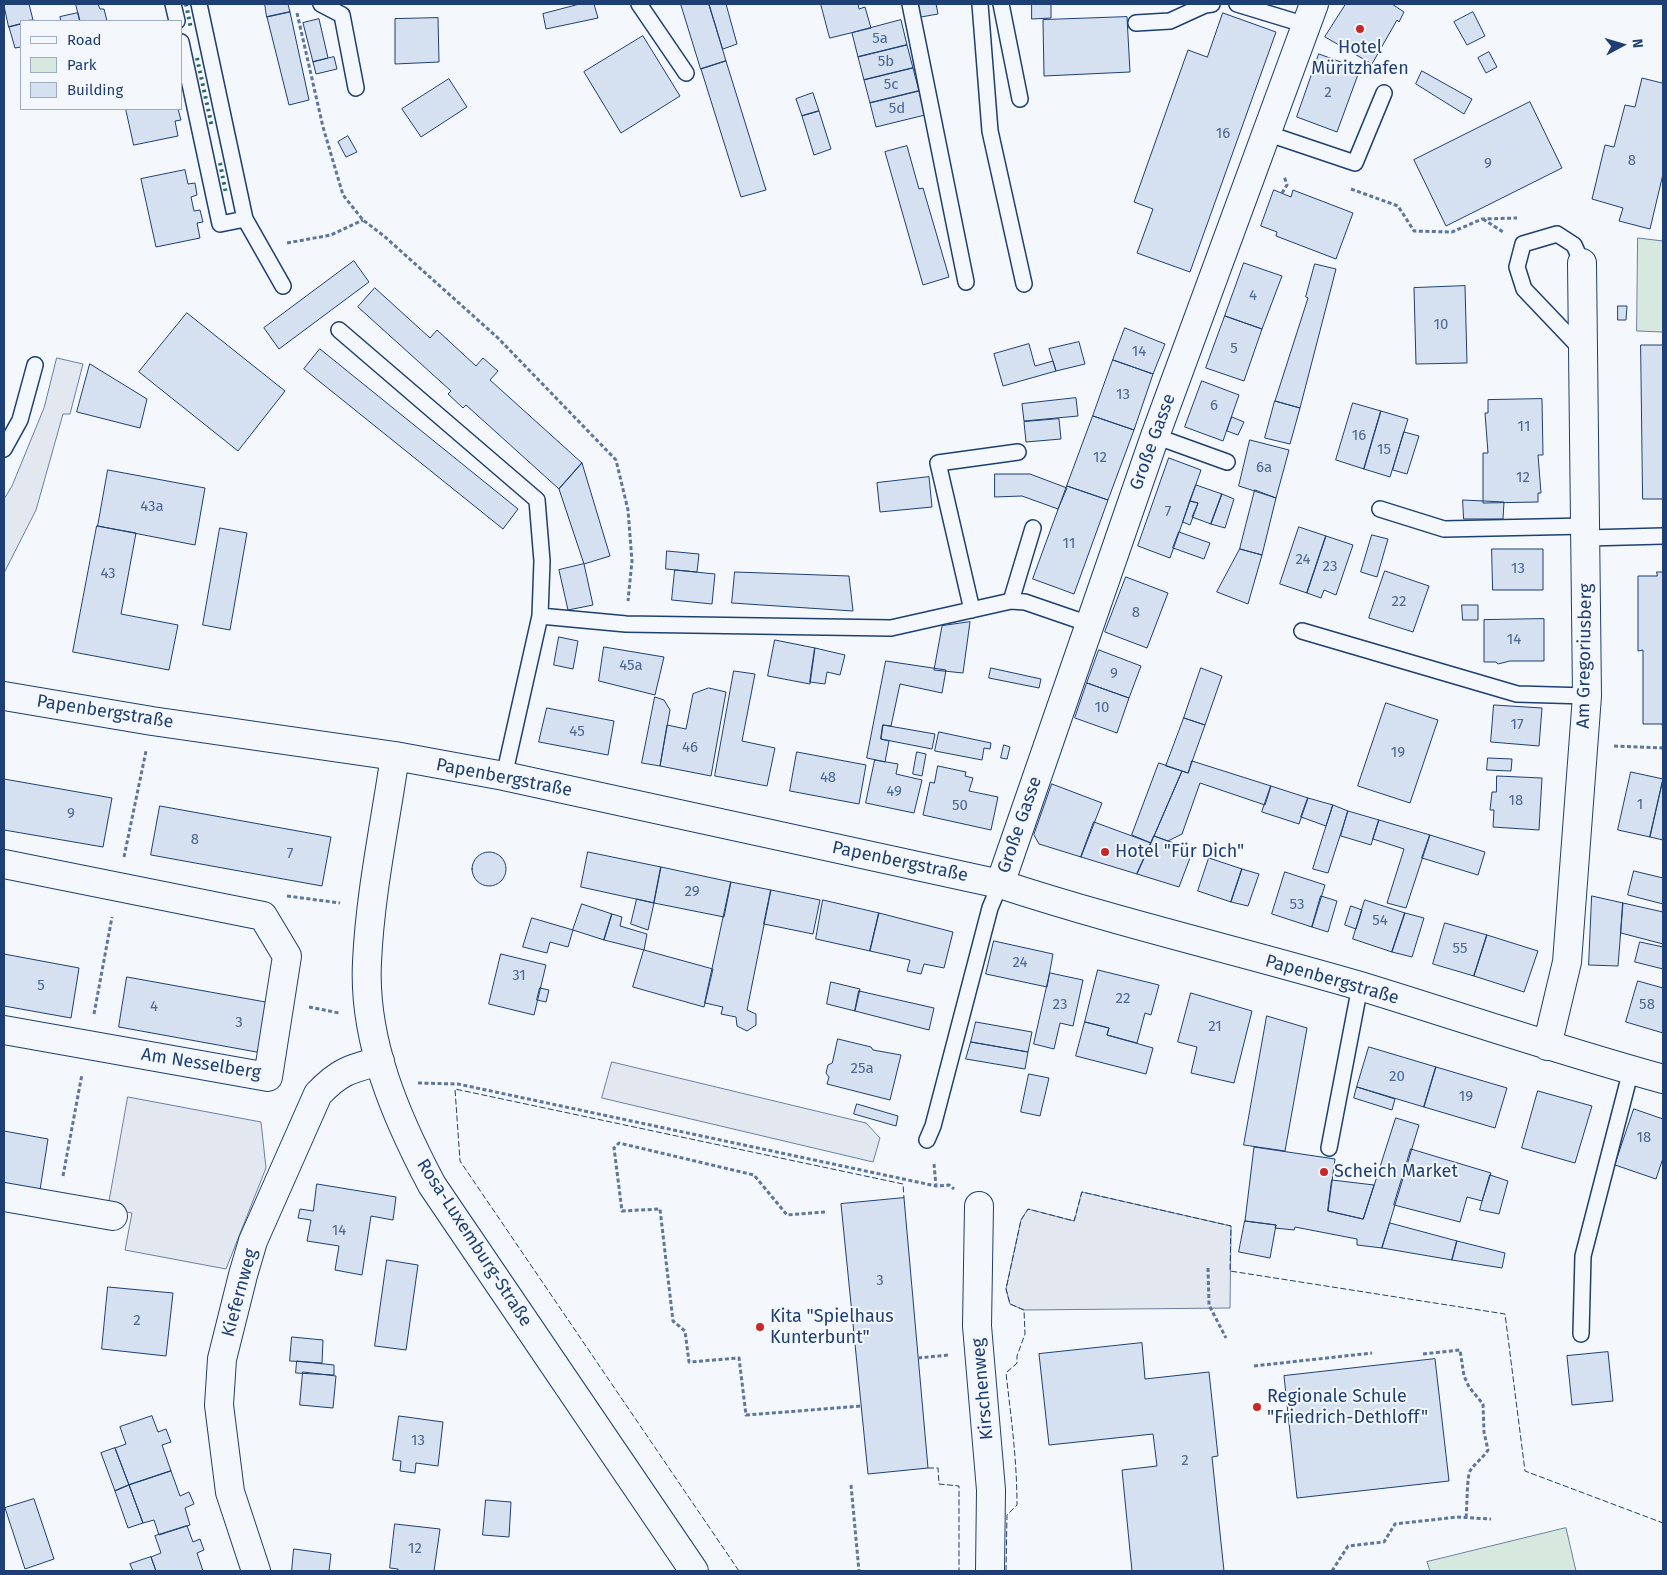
<!DOCTYPE html>
<html>
<head>
<meta charset="utf-8">
<style>
	body { margin:0 }
	#map { position:relative; width:1667px; height:1575px; overflow:hidden; background:#f4f7fb; font-family:"Fira Sans",sans-serif }
	canvas { display:block }
	.frame { position:absolute; inset:0; border:5px solid #1d3f73; pointer-events:none }
	.legend { position:absolute; left:20px; top:20px; width:162px; height:90px; box-sizing:border-box; background:#f4f7fb; border:1px solid #9eadc5; margin:0; padding:6px 9px; list-style:none; font-size:15px; color:#1d3f73 }
	.legend li { display:flex; align-items:center; gap:10px; height:25px }
	.legend b { width:25px; border:1px solid #9eadc5 }
	.north { position:absolute; left:1597px; top:20px; width:50px; height:50px; -webkit-text-stroke:4px #f4f7fb; paint-order:stroke; rotate:84deg; font-size:14px; font-weight:700; line-height:20px; text-align:center; color:#1d3f73 }
	.north::after { content:''; display:block; margin:auto; width:18px; height:22px; background:#1d3f73; clip-path:polygon(50% 0,100% 100%,50% 72%,0 100%) }
</style>
</head>
<body>
<div id="map">
<canvas width="1667" height="1575"></canvas>
<div class="frame"></div>
<ul class="legend">
<li><b style="height:6px;background:#f4f7fb"></b>Road</li>
<li><b style="height:14px;background:#d7e8df"></b>Park</li>
<li><b style="height:14px;background:#d5e0f0"></b>Building</li>
</ul>
<div class="north">N</div>
</div>
<script>
const ctx = document.querySelector('canvas').getContext('2d');
ctx.lineJoin = 'round';
function fill(path, color) { ctx.fillStyle = color; ctx.fill(path, 'evenodd'); }
function stroke(path, color, width, dash) { ctx.strokeStyle = color; ctx.lineWidth = width; ctx.lineCap = dash ? 'butt' : 'round'; ctx.setLineDash(dash || []); ctx.stroke(path); }
function drawText(font, color, halo, rows, align = 'center') {
  ctx.font = font + ' "Fira Sans",sans-serif'; ctx.lineWidth = 4; ctx.setLineDash([]); ctx.textBaseline = 'middle'; ctx.strokeStyle = halo; ctx.fillStyle = color; for (const [text, x, y, turn = 0] of rows) {
    ctx.save(); ctx.translate(x, y); ctx.rotate((+turn || 0) * Math.PI / 180); ctx.textAlign = isNaN(turn) ? turn : align; if (halo) ctx.strokeText(text, 0, 0); ctx.fillText(text, 0, 0); ctx.restore();
  }
}
const green = new Path2D(`
	M1638 238 1663 241V332L1637 331Z
	M1566 1528 1576 1571H1430L1427 1562Z`);
fill(green, '#d7e8df');
stroke(green, '#687fa3', 1);
const parking = new Path2D(`
	M57 358 83 364 70 414H63L36 510 4 573V499L12 486 44 408Z
	M612 1062 866 1123 880 1138 873 1162 602 1098Z
	M128 1097 261 1122 266 1168 226 1269 125 1250 132 1213 108 1209Z
	M1082 1192 1231 1226 1230 1308 1024 1310 1010 1304 1006 1289 1021 1220 1028 1209 1074 1221Z`);
fill(parking, '#e3e8f0');
stroke(parking, '#687fa3', 1);
const building = new Path2D(`
	M4 4H29L33 20 21 21V24L9 27Z
	M76 4H98L100 9H104L107 21H80Z
	M265 4H288L290 12 267 17Z
	M580 4H594L598 18 546 29 543 14Z
	M681 4H709L726 61 701 69Z
	M709 4H726L737 44 723 49Z
	M821 4H858L859 9 865 7 871 28 830 38Z
	M919 4H936L938 14 921 17Z
	M1032 4H1051V18L1032 19Z
	M1346 4H1392L1404 12 1399 22 1397 20 1372 64 1325 37Z
	M290 12 309 100 289 105 267 17Z
	M1473 12 1485 36 1467 45 1454 22Z
	M78 13 80 21H61L60 17Z
	M1223 13 1276 32 1190 272 1137 253 1153 209 1134 202 1188 50 1207 57Z
	M1127 17 1130 72 1044 76 1043 20Z
	M438 18 439 62 395 64V19Z
	M319 19 328 58 313 62 303 23Z
	M901 20 907 45 858 57 852 33Z
	M21 24V47L15 48 9 27Z
	M643 36 680 96 621 133 584 72Z
	M907 45 913 68 864 80 858 57Z
	M1489 52 1497 67 1486 73 1478 58Z
	M1319 54 1360 69 1337 132 1297 117Z
	M334 57 337 69 316 74 313 62Z
	M726 61 766 190 741 197 701 69Z
	M913 68 919 91 870 103 864 80Z
	M1422 71 1472 99 1464 114 1416 84Z
	M1663 76V174L1650 229 1619 221 1623 208 1592 199 1605 145 1614 147 1625 105 1635 107 1642 78 1662 83Z
	M449 79 467 107 421 137 402 109Z
	M919 91 925 115 876 127 870 103Z
	M813 93 819 111 802 116 796 99Z
	M1530 102 1562 168 1446 226 1414 160Z
	M126 109H178L181 120 175 121 178 136 134 145Z
	M819 111 831 149 814 155 802 116Z
	M348 136 357 152 346 157 338 142Z
	M907 146 919 189 923 188 949 277 923 285 885 152Z
	M185 170 188 184 195 183 197 195 191 197 194 211 200 210 203 222 197 223 200 238 156 247 141 179Z
	M1274 190 1291 197 1293 190 1353 213 1336 259 1276 236 1277 232 1261 226Z
	M354 261 369 282 279 349 264 328Z
	M1244 263 1282 276 1262 329 1225 316Z
	M1315 264 1336 269 1300 408 1275 401 1308 298 1306 297Z
	M1465 286 1467 363 1416 364 1414 288Z
	M375 288 430 338 437 330 476 366 483 358 498 371 490 380 582 463 559 489 466 405 463 408 448 394 451 391 358 307Z
	M1618 306H1627L1626 320H1618Z
	M187 313 285 391 238 451 139 372Z
	M1225 316 1262 329 1244 381 1206 368Z
	M1125 328 1165 344 1153 374 1113 360Z
	M1079 342 1085 364 1056 371 1049 349Z
	M1029 344 1035 366 1053 361 1056 371 1003 386 994 354Z
	M1641 345H1663V499H1643Z
	M320 349 518 509 503 529 304 369Z
	M1113 360 1153 374 1134 430 1093 416Z
	M90 364 147 399 140 428 77 412Z
	M1202 381 1239 395 1223 441 1185 427Z
	M1076 398 1078 416 1024 421 1022 404Z
	M1542 399 1543 455H1538L1541 493H1538V502L1483 503V453H1488L1485 413H1488V400Z
	M1275 401 1300 408 1290 444 1265 438Z
	M1353 403 1381 411 1364 469 1336 460Z
	M1381 411 1408 419 1390 477 1364 469Z
	M1093 416 1134 430 1108 500 1067 486Z
	M1232 417 1244 422 1238 435 1227 431Z
	M1059 419 1061 439 1026 442 1024 422Z
	M1404 432 1419 436 1407 474 1393 470Z
	M1250 440 1289 450 1276 498 1239 486Z
	M1169 458 1201 470 1170 558 1138 546Z
	M582 463 610 556 584 564 559 489Z
	M108 470 205 488 195 545 98 526Z
	M995 474H1030L1067 488 1058 509 1022 496 995 497Z
	M929 477 932 507 880 512 877 483Z
	M1196 485 1222 494 1211 524 1192 517 1198 503 1190 501Z
	M1067 486 1108 500 1074 594 1033 579Z
	M1255 490 1276 498 1262 555 1240 549Z
	M1222 494 1234 499 1225 528 1211 524Z
	M1463 500 1504 502 1503 519H1464Z
	M1190 501 1198 503 1190 525 1183 522Z
	M97 526 136 533 121 614 178 625 169 670 73 652Z
	M1299 527 1326 536 1307 593 1280 584Z
	M220 528 247 533 230 630 203 625Z
	M1179 532 1210 543 1204 559 1173 548Z
	M1372 535 1388 539 1377 577 1361 572Z
	M1326 536 1353 545 1336 595 1324 590 1321 598 1307 593Z
	M1240 549 1262 555 1248 604 1217 592Z
	M1492 549H1543V590H1493Z
	M667 551 699 554 697 572 666 569Z
	M584 564 593 605 568 610 559 570Z
	M675 570 715 574 712 604 672 600Z
	M1385 571 1429 586 1413 632 1369 618Z
	M735 572 849 576 853 611 732 603Z
	M1657 572H1663V729L1662 724H1643V650L1638 651V576H1657Z
	M1126 577 1168 593 1147 648 1105 632Z
	M1462 605H1478V620H1463Z
	M1544 619V661H1510L1498 664 1496 662H1484V620Z
	M970 622 963 673 934 670 942 626Z
	M559 637 578 641 573 669 554 665Z
	M775 640 815 648 810 684 768 676Z
	M604 647 664 657 655 695 599 681Z
	M815 648 845 655 840 675 827 672 825 684 810 682Z
	M1099 650 1141 666 1129 698 1087 683Z
	M886 661 946 670 942 693 900 684 891 726 883 725 881 739 889 741 885 762 867 758Z
	M991 668 1041 679 1039 688 989 678Z
	M1201 668 1222 676 1205 725 1184 718Z
	M734 671 755 674 742 741 775 748 767 786 715 776Z
	M1087 683 1129 698 1117 733 1075 718Z
	M709 688 726 692 711 776 660 766 667 725 686 729 693 694Z
	M655 697 664 700 670 710 660 766 642 763Z
	M1386 703 1438 720 1410 803 1358 786Z
	M1494 705 1542 708 1539 746 1491 742Z
	M547 708 614 721 608 755 539 742Z
	M1184 718 1205 725 1188 773 1166 766Z
	M883 725 935 734 932 749 881 739Z
	M939 732 991 743 990 749 984 748 982 760 935 751Z
	M1004 745 1010 747 1007 759 1001 758Z
	M797 752 866 765 859 804 790 791Z
	M917 752 926 754 922 776 913 774Z
	M1488 758 1512 759 1511 771 1487 770Z
	M875 760 898 764 896 774 922 780 914 813 866 803Z
	M1192 761 1271 786 1265 805 1200 783 1182 834 1168 841 1154 836 1182 771 1188 773Z
	M1159 763 1182 771 1151 843 1132 835Z
	M938 766 966 772 965 776 973 778 969 791 998 797 991 830 923 815 930 782 934 783Z
	M1631 772 1663 779 1650 837 1618 830Z
	M1497 776 1542 778 1539 830 1493 827 1494 810H1490L1492 792H1496Z
	M4 779 112 798 103 847 4 830Z
	M1663 779V840L1650 837Z
	M1052 784 1102 803 1081 857 1039 844 1034 835Z
	M1271 786 1308 798 1299 824 1262 812Z
	M1308 798 1333 805 1326 826 1301 817Z
	M1333 805 1348 811 1328 873 1313 869Z
	M160 806 331 837 322 886 151 855Z
	M1348 811 1379 820 1371 845 1341 836Z
	M1379 820 1430 835 1406 908 1387 903 1404 849 1373 839Z
	M1094 822 1151 843 1137 874 1081 857Z
	M1430 835 1485 852 1478 875 1422 858Z
	M1154 836 1193 850 1179 887 1137 874Z
	M472 869a17 17 0 1 1 34 0a17 17 0 1 1-34 0Z
	M588 852 661 867 654 903 581 887Z
	M1209 858 1242 869 1231 902 1198 891Z
	M661 867 731 882 724 917 654 903Z
	M1242 869 1259 874 1248 906 1231 902Z
	M1634 871 1663 878V904L1628 895Z
	M1285 872 1325 885 1312 927 1272 914Z
	M731 882 771 890 747 1010 756 1014V1025L747 1031 737 1026 736 1017 721 1014 723 1007 705 1003Z
	M771 890 820 900 813 934 764 924Z
	M1321 896 1337 901 1328 932 1312 927Z
	M1592 896 1623 903 1618 966 1589 965Z
	M637 899 654 903 648 930 631 924Z
	M823 900 879 913 870 951 816 939Z
	M1365 900 1405 913 1392 952 1353 939Z
	M1623 903 1663 912V944L1621 933Z
	M582 904 612 914 604 940 573 930Z
	M1351 906 1362 910 1356 929 1345 925Z
	M879 913 953 932 944 968 924 964 921 974 907 971 910 960 870 951Z
	M1405 913 1424 918 1412 957 1392 952Z
	M612 914 622 917 620 926 647 934 644 950 604 940Z
	M532 918 573 930 568 947 550 942 547 953 523 947Z
	M1445 923 1487 935 1474 976 1433 964Z
	M1487 935 1538 951 1524 992 1474 976Z
	M994 941 1053 954 1047 987 986 974Z
	M1640 942 1663 947V969L1635 962Z
	M644 950 713 969 704 1007 633 987Z
	M4 954 79 968 71 1018 4 1006Z
	M501 954 546 965 534 1015 489 1004Z
	M1098 970 1159 985 1151 1015 1145 1013 1137 1043 1107 1035 1109 1028 1085 1022Z
	M1050 973 1083 980 1073 1026 1060 1023 1054 1049 1034 1044Z
	M127 977 271 1003 262 1053 119 1027Z
	M1638 981 1663 988V1033L1626 1022Z
	M831 982 860 989 855 1011 827 1004Z
	M540 988 549 990 546 1002 537 1000Z
	M859 991 934 1008 929 1030 855 1011Z
	M1191 993 1252 1011 1234 1083 1191 1073 1197 1047 1178 1042Z
	M1267 1016 1307 1028 1285 1151 1244 1145Z
	M976 1022 1032 1032 1028 1052 971 1042Z
	M1085 1022 1109 1028 1107 1035 1153 1048 1146 1074 1076 1056Z
	M838 1039 871 1047 873 1050 901 1055 890 1100 827 1084 829 1077 826 1073 828 1065 832 1063Z
	M971 1042 1028 1052 1025 1069 966 1059Z
	M1369 1047 1436 1067 1424 1107 1357 1087Z
	M1436 1067 1507 1088 1495 1128 1424 1107Z
	M1029 1074 1049 1078 1040 1116 1021 1112Z
	M1357 1087 1395 1099 1392 1110 1354 1098Z
	M1538 1091 1592 1106 1575 1163 1522 1148Z
	M857 1104 898 1116 896 1126 854 1114Z
	M1634 1109 1663 1119V1158L1656 1179 1615 1165Z
	M1396 1118 1419 1125 1382 1248 1357 1245V1239L1295 1227 1294 1230 1275 1228 1276 1225 1245 1221 1254 1147 1335 1159 1328 1211 1363 1219Z
	M4 1131 48 1139 40 1190 4 1183Z
	M1411 1149 1491 1173 1482 1201 1467 1197 1460 1222 1394 1205Z
	M1490 1175 1508 1181 1499 1214 1480 1210Z
	M1332 1180 1374 1185 1363 1219 1328 1211Z
	M317 1184 396 1197 393 1220 371 1216 362 1275 335 1270 339 1246 307 1241 311 1220 298 1218 300 1209 313 1211Z
	M904 1198 928 1468 868 1474 841 1204Z
	M1245 1221 1276 1225 1270 1258 1239 1252Z
	M1390 1223 1457 1241 1452 1260 1382 1248Z
	M1457 1241 1505 1253 1502 1268 1452 1260Z
	M387 1260 418 1265 406 1350 375 1346Z
	M108 1287 173 1293 166 1356 102 1349Z
	M292 1337 323 1340 322 1363 290 1361Z
	M1142 1343 1145 1379 1209 1372 1218 1456 1212 1457 1224 1571H1132L1122 1470 1157 1466 1153 1434 1049 1445 1039 1354Z
	M1608 1352 1613 1401 1572 1405 1567 1356Z
	M1435 1359 1449 1481 1297 1498 1284 1376Z
	M297 1361 334 1365V1375L296 1373Z
	M303 1372 336 1376 333 1408 300 1405Z
	M152 1416 158 1432 166 1429 171 1442 162 1445 171 1471 129 1485 115 1448 126 1444 120 1427Z
	M399 1416 443 1422 438 1466 416 1463 415 1473 400 1471 401 1461 393 1460Z
	M115 1448 129 1485 115 1491 101 1453Z
	M171 1471 180 1496 189 1492 194 1504 185 1508 190 1525 159 1535 154 1520 143 1523 129 1485Z
	M129 1485 143 1523 128 1528 115 1491Z
	M34 1499 54 1559 25 1569 5 1508Z
	M486 1500 511 1502 509 1537 483 1535Z
	M395 1524 440 1529 434 1571H398V1569L390 1568Z
	M187 1526 193 1542 200 1539 204 1550 197 1553 203 1571H156L151 1557 161 1553 155 1536Z
	M294 1549 331 1554 329 1571H292Z
	M151 1557 156 1571H133L130 1564Z`);
fill(building, '#d5e0f0');
stroke(building, '#1d3f73', 1);
const lane = new Path2D(`
	M173 4 177 21
	M199 4 245 219 283 286
	M321 4 342 15 356 88
	M639 4 686 73
	M910 4 966 282
	M980 4 990 131 1024 284
	M1001 4 1020 99
	M1237 4 1306 25
	M1136 23 1170 21 1205 5 1212 4
	M181 42 220 224 245 219
	M1266 133 1355 163 1384 93
	M1582 263 1574 245 1557 234 1523 244 1517 267 1524 289 1583 351
	M339 330 537 500 542 561 540 616
	M1155 436 1227 462
	M4 449 20 420 35 365
	M1380 509 1444 529 1586 526
	M1587 538 1663 536
	M1011 601 1033 528
	M972 610 938 463 1018 452
	M1302 631 1517 694 1587 696
	M504 776 540 616 626 624 891 628 1011 601 1025 602 1089 624
	M927 1140 933 1126 990 908 1000 884
	M1329 1148 1360 986
	M1581 1334 1583 1256 1631 1070`);
const street = new Path2D(`
	M4 696 152 721 395 756 504 776 1000 884C1119 923 1240 951 1360 986 1461 1017 1561 1051 1663 1079
	M395 756C385 824 370 894 367 962 363 1041 396 1117 432 1185L694 1571
	M4 864 263 916 287 956 268 1077 4 1030
	M1000 884 1155 436 1314 4
	M1547 1046 1567 962 1587 696 1582 263
	M4 1197 113 1216
	M979 1206 977 1326 991 1490 990 1571
	M256 1571 230 1492 219 1405 222 1359 243 1275 253 1241 318 1094C340 1071 350 1069 380 1061`);
stroke(lane, '#1d3f73', 18);
stroke(street, '#1d3f73', 30);
stroke(new Path2D(`
	M297 13 323 127 343 195 363 220 384 236 498 338 616 460 628 510 632 561 628 601
	M1351 189 1398 206 1414 231 1452 232 1482 219 1517 218
	M1282 193 1287 185 1284 176
	M1483 219 1503 232
	M287 243 331 235 363 220
	M1614 746 1663 748
	M124 857 146 751
	M287 896 340 903
	M309 1007 339 1013
	M94 1014 112 917
	M418 1083 458 1084 936 1186
	M934 1164 936 1186 949 1185 954 1189
	M63 1176 82 1074
	M825 1212 787 1215 754 1175 619 1143 614 1148 622 1211 660 1209 673 1321 685 1331 689 1362 739 1358 746 1415 861 1406
	M1208 1268 1209 1305 1226 1338
	M1423 1354 1460 1350 1464 1376 1469 1387 1483 1404 1484 1432 1488 1450C1483 1458 1475 1463 1470 1471 1467 1475 1467 1509 1466 1518
	M918 1358 949 1355
	M1254 1366 1372 1353
	M851 1485 859 1571
	M1332 1571 1348 1546 1384 1542 1395 1524 1457 1517 1491 1519`), '#5e769c', 3, [4, 2.5]);
stroke(lane, '#f4f7fb', 15);
stroke(street, '#f4f7fb', 28);
stroke(new Path2D(`
	M186 4 191 29
	M197 58 212 127
	M220 163 226 194`), '#2c6c60', 4, [2.5, 4]);
stroke(new Path2D(`
	M928 1468H938L939 1484 959 1486V1571
	M739 1571 460 1161 455 1089 903 1184 904 1198
	M1006 1571 1007 1515 1017 1505C1017 1460 1011 1417 1006 1373L1017 1363V1356L1025 1334 1024 1310 1010 1304 1006 1289 1021 1220 1028 1209 1074 1221 1082 1192 1231 1226 1230 1271 1505 1314 1525 1471 1663 1523`), '#1d3f73', 1, [6, 2.5]);
for (const [x, y, r, color] of [
	[1360,29,5,"#c62828"],
	[1105,852,5,"#c62828"],
	[1324,1172,5,"#c62828"],
	[760,1327,5,"#c62828"],
	[1257,1407,5,"#c62828"]
]) { const dot = new Path2D(); dot.arc(x, y, r, 0, 2 * Math.PI); ctx.fillStyle = color; ctx.fill(dot); stroke(dot, '#f4f7fb', 2); }
drawText('15px', '#4b6792', null, [
	["5a",880,39],
	["5b",886,62],
	["5c",891,85],
	["2",1328,93],
	["5d",897,109],
	["16",1223,134],
	["8",1632,161],
	["9",1488,164],
	["4",1253,296],
	["10",1441,325],
	["5",1234,349],
	["14",1139,352],
	["13",1123,395],
	["6",1214,406],
	["11",1524,427],
	["16",1359,436],
	["15",1384,450],
	["12",1100,458],
	["6a",1264,468],
	["12",1523,478],
	["43a",152,507],
	["7",1168,512],
	["11",1069,544],
	["24",1303,560],
	["23",1330,567],
	["13",1518,569],
	["43",108,574],
	["22",1399,602],
	["8",1136,613],
	["14",1514,640],
	["45a",631,666],
	["9",1114,674],
	["10",1102,708],
	["17",1517,725],
	["45",577,732],
	["46",690,748],
	["19",1398,753],
	["48",828,778],
	["49",894,792],
	["18",1516,801],
	["1",1640,805],
	["50",960,806],
	["9",71,814],
	["8",195,840],
	["7",290,854],
	["29",692,892],
	["53",1297,905],
	["54",1380,921],
	["55",1460,949],
	["24",1020,963],
	["31",519,976],
	["5",41,986],
	["22",1123,999],
	["23",1060,1005],
	["58",1647,1005],
	["4",154,1007],
	["3",239,1023],
	["21",1215,1027],
	["25a",862,1069],
	["20",1397,1077],
	["19",1466,1097],
	["18",1644,1138],
	["14",339,1231],
	["3",880,1281],
	["2",137,1321],
	["13",418,1441],
	["2",1185,1461],
	["12",415,1549]
]);
drawText('18px', '#1d3f73', '#f4f7fb', [
	["Hotel",1360,48,"center"],
	["Müritzhafen",1360,69,"center"],
	["Hotel \"Für Dich\"",1115,852],
	["Scheich Market",1334,1172],
	["Kita \"Spielhaus",770,1317],
	["Kunterbunt\"",770,1338],
	["Regionale Schule",1267,1397],
	["\"Friedrich-Dethloff\"",1267,1418]
], 'left');
drawText('18px', '#1d3f73', '#f4f7fb', [
	["Große Gasse",1153,442,-70],
	["Am Gregoriusberg",1585,656,-89],
	["Papenbergstraße",105,712,9],
	["Papenbergstraße",504,778,11],
	["Große Gasse",1020,825,-71],
	["Papenbergstraße",900,862,12],
	["Papenbergstraße",1332,980,16],
	["Am Nesselberg",201,1064,9],
	["Rosa-Luxemburg-Straße",474,1243,57],
	["Kiefernweg",240,1293,-75],
	["Kirschenweg",983,1389,-95]
]);
</script>
</body>
</html>
